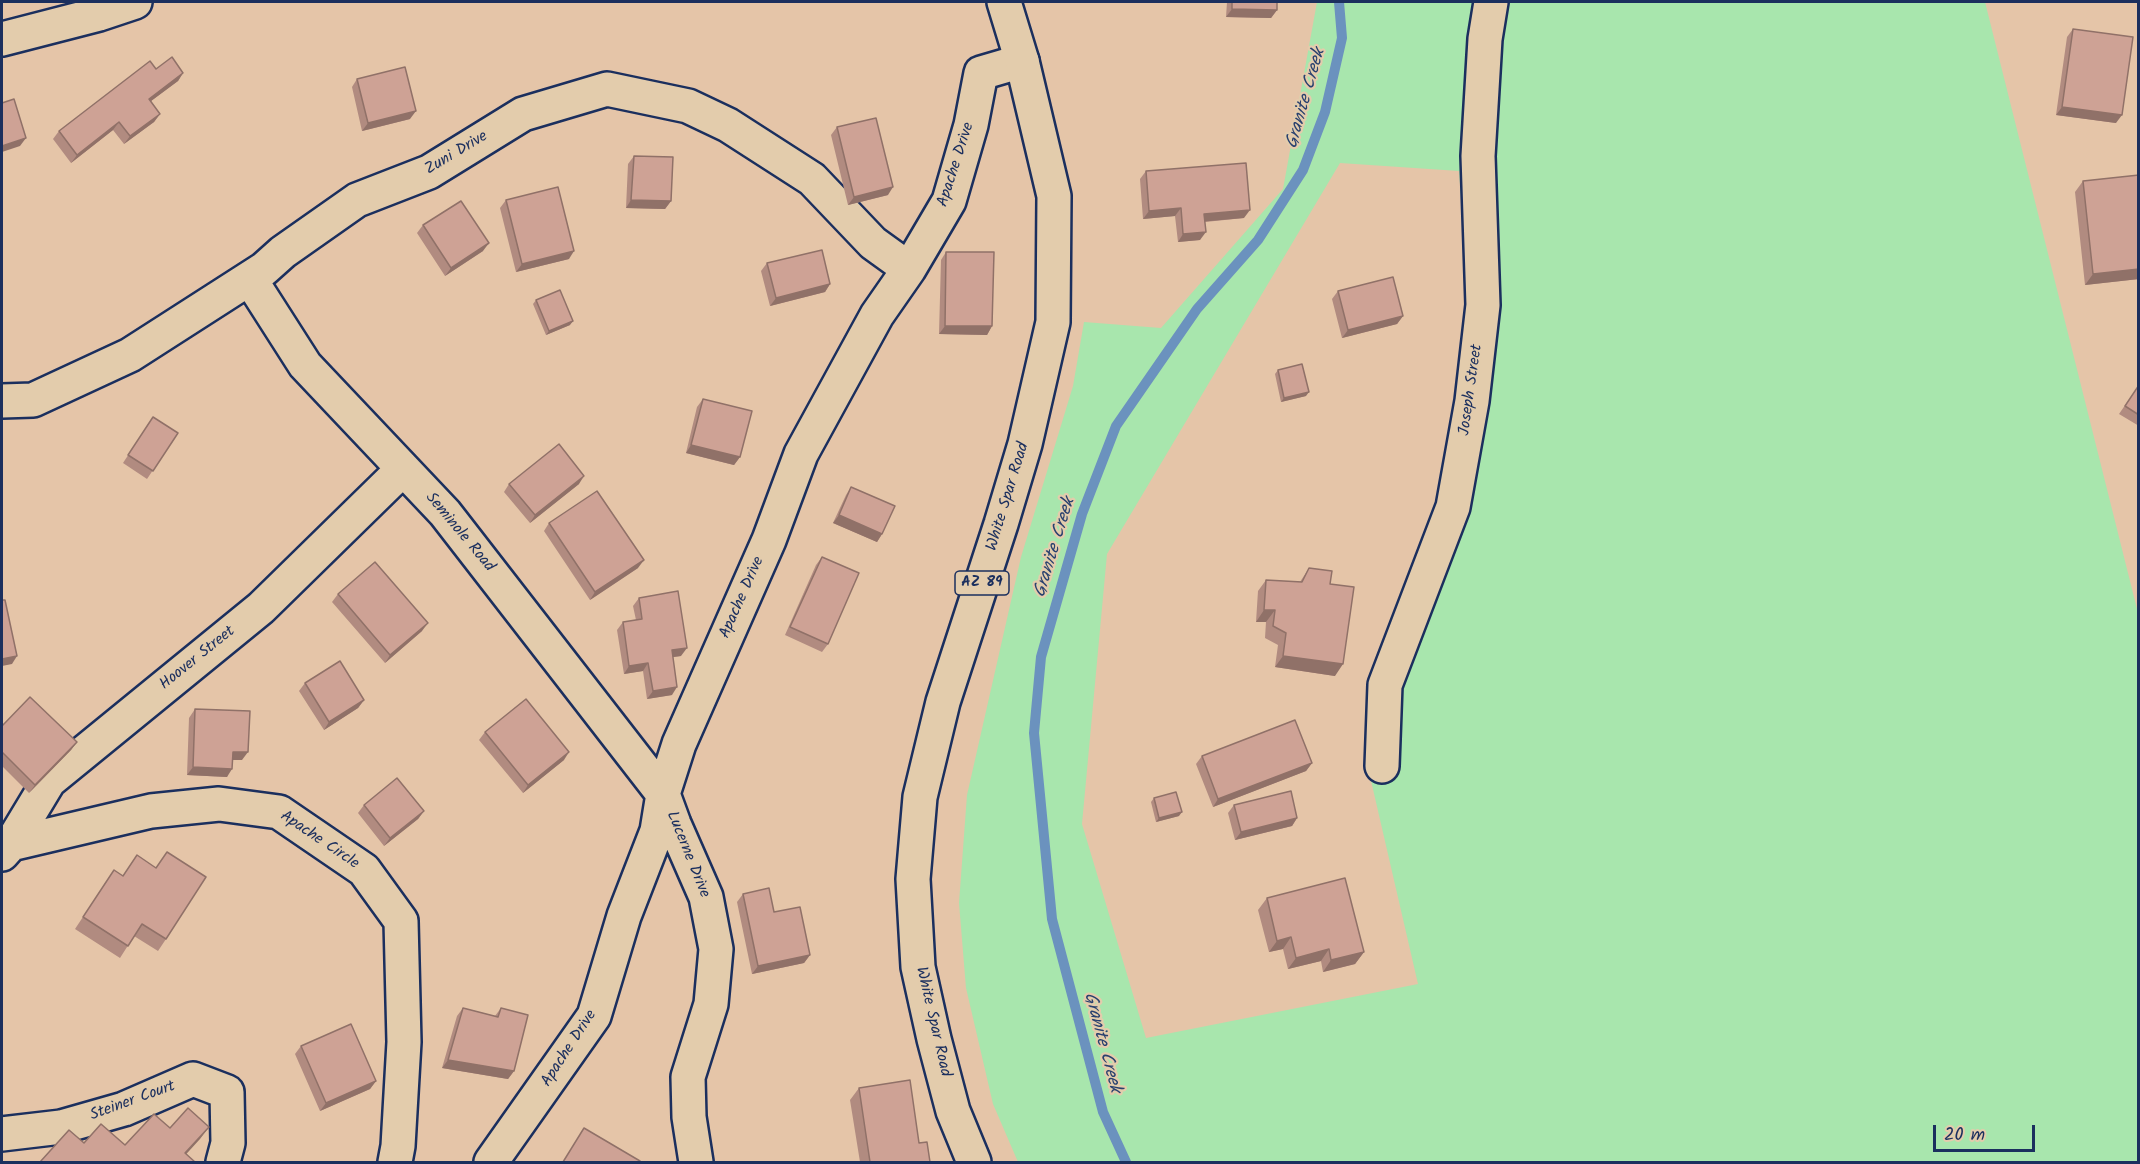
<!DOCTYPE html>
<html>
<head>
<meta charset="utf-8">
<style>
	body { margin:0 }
	#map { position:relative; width:2140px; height:1164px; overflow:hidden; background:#e5c5a8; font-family:Kalam,sans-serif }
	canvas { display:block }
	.frame { position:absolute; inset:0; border:3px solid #1b2f5e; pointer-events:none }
	.scale { position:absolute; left:1933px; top:1125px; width:102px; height:27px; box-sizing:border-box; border:3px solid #1b2f5e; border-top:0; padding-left:8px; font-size:18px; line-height:21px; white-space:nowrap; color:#1b2f5e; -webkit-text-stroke:4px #e3ccac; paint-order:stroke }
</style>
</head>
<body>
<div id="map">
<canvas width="2140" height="1164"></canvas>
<div class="frame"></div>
<div class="scale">20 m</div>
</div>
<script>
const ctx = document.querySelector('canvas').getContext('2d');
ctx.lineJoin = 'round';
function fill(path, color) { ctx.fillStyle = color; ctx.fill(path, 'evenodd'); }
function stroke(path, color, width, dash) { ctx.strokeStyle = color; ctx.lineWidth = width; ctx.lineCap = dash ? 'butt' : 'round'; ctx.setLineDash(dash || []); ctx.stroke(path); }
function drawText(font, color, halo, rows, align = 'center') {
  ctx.font = font + ' Kalam,sans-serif'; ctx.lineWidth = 4.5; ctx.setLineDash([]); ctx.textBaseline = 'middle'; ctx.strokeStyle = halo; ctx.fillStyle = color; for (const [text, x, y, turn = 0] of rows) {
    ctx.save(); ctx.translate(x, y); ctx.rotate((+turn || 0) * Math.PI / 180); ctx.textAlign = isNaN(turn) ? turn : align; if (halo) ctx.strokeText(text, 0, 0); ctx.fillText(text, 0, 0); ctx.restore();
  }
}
fill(new Path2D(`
	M1317 2H1985L2138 613V1162H1018L993 1104 966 988 959 903 967 795 1021 557 1073 386 1084 322 1161 328 1283 189ZM1340 163 1459 171 1469 305 1442 502 1369 680V772L1418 984 1146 1038 1082 824 1107 554Z`), '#a8e6ad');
stroke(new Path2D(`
	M1126 1162 1103 1112 1052 919 1034 733 1041 657 1082 514 1116 426 1197 309 1258 240 1303 170 1325 112 1342 38 1339 2`), '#6b92be', 10);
const minor = new Path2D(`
	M2 39 99 14 135 2
	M250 279 305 365 445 513 663 794 674 824 706 897 716 949 711 1004 688 1077 689 1117 696 1162
	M2 401 33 400 130 355 264 269 283 252 357 200 429 172 523 114 607 89 688 106 728 125 812 179 873 243 909 269
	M1382 766 1385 685 1453 507 1472 401 1483 305 1478 156 1485 39 1491 2
	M11 844 151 811 219 804 279 812 364 870 401 921 404 1042 398 1146 395 1162
	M2 854 11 844 49 781 261 608 403 469
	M2 1134 61 1127 124 1109 193 1079 227 1092 228 1143 223 1162
	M491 1162 594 1016 624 916 657 831 663 794 679 744 769 540 801 454 877 315 909 269 949 201 971 125 981 73 1022 61`);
const primary = new Path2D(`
	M974 1162 953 1111 934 1039 918 967 913 879 920 797 943 702 1001 524 1025 444 1053 322 1054 196 1022 61 1004 2`);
stroke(minor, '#1b2f5e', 38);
stroke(primary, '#1b2f5e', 38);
stroke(minor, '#e3ccac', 33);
stroke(primary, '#e3ccac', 33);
fill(new Path2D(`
	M1227 2H1277V10L1271 18 1226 17Z
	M2073 29 2116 123 2056 115 2067 37Z
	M156 69 183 73 178 81 151 101 160 114 154 122 124 144 113 130 71 163 53 139 59 131Z
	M357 79 410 119 362 131 352 87Z
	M837 127 888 195 848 205 831 135Z
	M634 156 671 201 665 209 626 208 628 164Z
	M1146 171 1244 218 1205 222 1200 240 1178 242 1175 216 1143 219 1140 179Z
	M2139 175V279L2085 285 2075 192 2083 181Z
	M506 200 569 259 516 272 500 208Z
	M423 225 483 251 445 276 417 233Z
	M946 252 992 326 987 335 939 334 941 260Z
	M767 263 830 284 825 292 770 306 761 271Z
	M1338 291 1403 316 1397 324 1342 338 1332 299Z
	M536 300 570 325 546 335 533 304Z
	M1278 370 1306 396 1281 402 1275 374Z
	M2139 385V426L2119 414Z
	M703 399 740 457 734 465 686 453 697 407Z
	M153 417 178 433 147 479 123 463Z
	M509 484H579L530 523 504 492Z
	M851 487 882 534 877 542 833 523 846 495Z
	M549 523 638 568 590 600 544 531Z
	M822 557 828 644 822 652 785 635 816 565Z
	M1309 568 1330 584 1335 676 1275 667 1278 645 1265 638 1266 622H1256L1258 591 1266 580 1300 582Z
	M338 594 422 631 385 663 332 602Z
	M639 598 681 656 673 657 672 695 647 699 643 671 624 674 617 630 623 622 636 620 633 606Z
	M305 683 364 700 358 708 324 730 299 691Z
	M195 709 242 760H233L227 777 187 775 189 718Z
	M2 726 77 742 71 750 29 793 2 766Z
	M485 732 564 760 523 793 479 740Z
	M1202 756 1312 763 1306 771 1213 807 1196 764Z
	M1154 798 1179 816 1156 822 1151 802Z
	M364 805 424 811 418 819 384 846 358 813Z
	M1234 805 1297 818 1292 826 1235 840 1228 813Z
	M137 855 166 939 158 951 134 936 120 958 75 929 114 870 123 876Z
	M743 894 774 912 810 955 804 963 752 974 737 902Z
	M1267 898 1364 952 1355 964 1323 972 1321 961 1288 969 1283 949 1269 952 1258 910Z
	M463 1008 495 1016 501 1008 514 1071 508 1079 442 1068 457 1016Z
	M301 1046 376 1081 370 1089 320 1111 295 1054Z
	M859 1088 919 1143 930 1162H860L850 1100Z`), '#b18b80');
fill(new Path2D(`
	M1232 9 1277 10 1271 18 1226 17Z
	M183 73 178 81 143 107 149 99Z
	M2062 107 2122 115 2116 123 2056 115Z
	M416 111 410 119 362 131 368 123Z
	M160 114 154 122 124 144 130 136Z
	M119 122 113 130 71 163 77 155Z
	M26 138 20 146 2 152V146Z
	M893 187 888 195 848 205 854 197Z
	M631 200 671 201 665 209 626 208Z
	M1181 208 1175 216 1143 219 1149 211Z
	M1250 210 1244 218 1199 222 1204 214Z
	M1206 232 1200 240 1178 242 1183 234Z
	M489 243 483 251 445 276 451 268Z
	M574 251 569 259 516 272 522 264Z
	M2139 269V279L2085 285 2093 274Z
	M830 284 825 292 770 306 776 298Z
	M1403 316 1397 324 1342 338 1348 330Z
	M573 321 570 325 546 335 549 331Z
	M945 326H992L987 335 939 334Z
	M1309 392 1306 396 1281 402 1284 398Z
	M691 445 740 457 734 465 686 453Z
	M584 476 579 484 530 523 535 515Z
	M839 515 882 534 877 542 833 523Z
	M644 560 638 568 590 600 595 592Z
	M1264 610H1275L1266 622H1256Z
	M428 623 422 631 385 663 390 655Z
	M687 648 681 656 666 658 672 650Z
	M17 656 12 664 2 666V659Z
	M1283 656 1343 664 1335 676 1275 667Z
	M648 663 643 671 624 674 629 666Z
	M677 687 672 695 647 699 653 691Z
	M364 700 358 708 324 730 329 722Z
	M77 742 71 750 29 793 35 785Z
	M233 752H248L242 760H228Z
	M569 752 564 760 523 793 528 785Z
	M1312 763 1306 771 1213 807 1218 799Z
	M193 767 232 769 227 777 187 775Z
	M424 811 418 819 384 846 390 838Z
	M1182 812 1179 816 1156 822 1159 818Z
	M1297 818 1292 826 1235 840 1241 832Z
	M1291 937 1283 949 1269 952 1277 941Z
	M1329 949 1321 961 1288 969 1296 958Z
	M1364 952 1355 964 1323 972 1331 960Z
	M810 955 804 963 752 974 758 966Z
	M448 1060 514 1071 508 1079 442 1068Z
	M376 1081 370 1089 320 1111 326 1103Z
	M209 1127 200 1139 179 1162 185 1153Z`), '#907168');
const building = new Path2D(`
	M1232 2H1277V10L1232 9Z
	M2073 29 2133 37 2122 115 2062 107Z
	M172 57 183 73 149 99 160 114 130 136 119 122 77 155 59 131 150 61 156 69Z
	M405 67 416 111 368 123 357 79Z
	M14 99 26 138 2 146V103Z
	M876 118 893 187 854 197 837 127Z
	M634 156 673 157 671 201 631 200Z
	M1246 163 1250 210 1204 214 1206 232 1183 234 1181 208 1149 211 1146 171Z
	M2139 175V269L2093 274 2083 181Z
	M558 187 574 251 522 264 506 200Z
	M461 201 489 243 451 268 423 225Z
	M822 250 830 284 776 298 767 263Z
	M946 252H994L992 326H945Z
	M1393 277 1403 316 1348 330 1338 291Z
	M560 290 573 321 549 331 536 300Z
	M1302 364 1309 392 1284 398 1278 370Z
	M2139 385V415L2125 406Z
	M703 399 752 411 740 457 691 445Z
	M153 417 178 433 153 471 128 455Z
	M559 444 584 476 535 515 509 484Z
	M851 487 895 506 882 534 839 515Z
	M597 491 644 560 595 592 549 523Z
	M822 557 859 573 828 644 790 627Z
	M375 562 428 623 390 655 338 594Z
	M1309 568 1332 571 1330 584 1354 587 1343 664 1283 656 1286 633 1273 626 1275 610H1264L1266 580 1302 582Z
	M678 591 687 648 672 650 677 687 653 691 648 663 629 666 623 622 642 619 639 598Z
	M2 600H5L17 656 2 659Z
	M340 661 364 700 329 722 305 683Z
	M30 697 77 742 35 785 2 752V726Z
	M526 699 569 752 528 785 485 732Z
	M195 709 250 711 248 752H233L232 769 193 767Z
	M1295 720 1312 763 1218 799 1202 756Z
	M397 778 424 811 390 838 364 805Z
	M1291 791 1297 818 1241 832 1234 805Z
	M1176 792 1182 812 1159 818 1154 798Z
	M167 852 206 877 166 939 142 924 128 946 83 917 114 870 123 876 137 855 156 868Z
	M1345 878 1364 952 1331 960 1329 949 1296 958 1291 937 1277 941 1267 898Z
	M769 888 774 912 800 907 810 955 758 966 743 894Z
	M463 1008 498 1017 501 1008 528 1015 514 1071 448 1060Z
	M351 1024 376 1081 326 1103 301 1046Z
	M910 1080 919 1143 927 1142 930 1162H870L859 1088Z
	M188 1108 209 1127 185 1153 195 1162H40L69 1130 84 1143 101 1124 125 1145 154 1114 170 1128Z
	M584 1128 640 1161 639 1162H563Z`);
fill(building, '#cea295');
stroke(building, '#907168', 1.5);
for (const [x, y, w] of [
	[982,583,54]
]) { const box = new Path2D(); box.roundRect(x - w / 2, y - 12, w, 24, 4.5); ctx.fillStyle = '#e3ccac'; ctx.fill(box); stroke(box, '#1b2f5e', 1.5); }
drawText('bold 15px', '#1b2f5e', null, [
	["AZ 89",982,583]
]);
drawText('16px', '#1b2f5e', '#e3ccac', [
	["Zuni Drive",457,154,-31],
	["Apache Drive",957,165,-72],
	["Joseph Street",1472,390,-82],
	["White Spar Road",1009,497,-73],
	["Seminole Road",459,533,50],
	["Apache Drive",743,598,-66],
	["Hoover Street",198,659,-39],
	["Apache Circle",319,841,34],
	["Lucerne Drive",687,855,68],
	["White Spar Road",932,1022,77],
	["Apache Drive",570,1049,-57],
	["Steiner Court",133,1102,-20]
]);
drawText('italic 18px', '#28406e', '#e3ccac', [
	["Granite Creek",1307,99,-74],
	["Granite Creek",1056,548,-73],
	["Granite Creek",1101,1043,75]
]);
</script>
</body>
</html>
